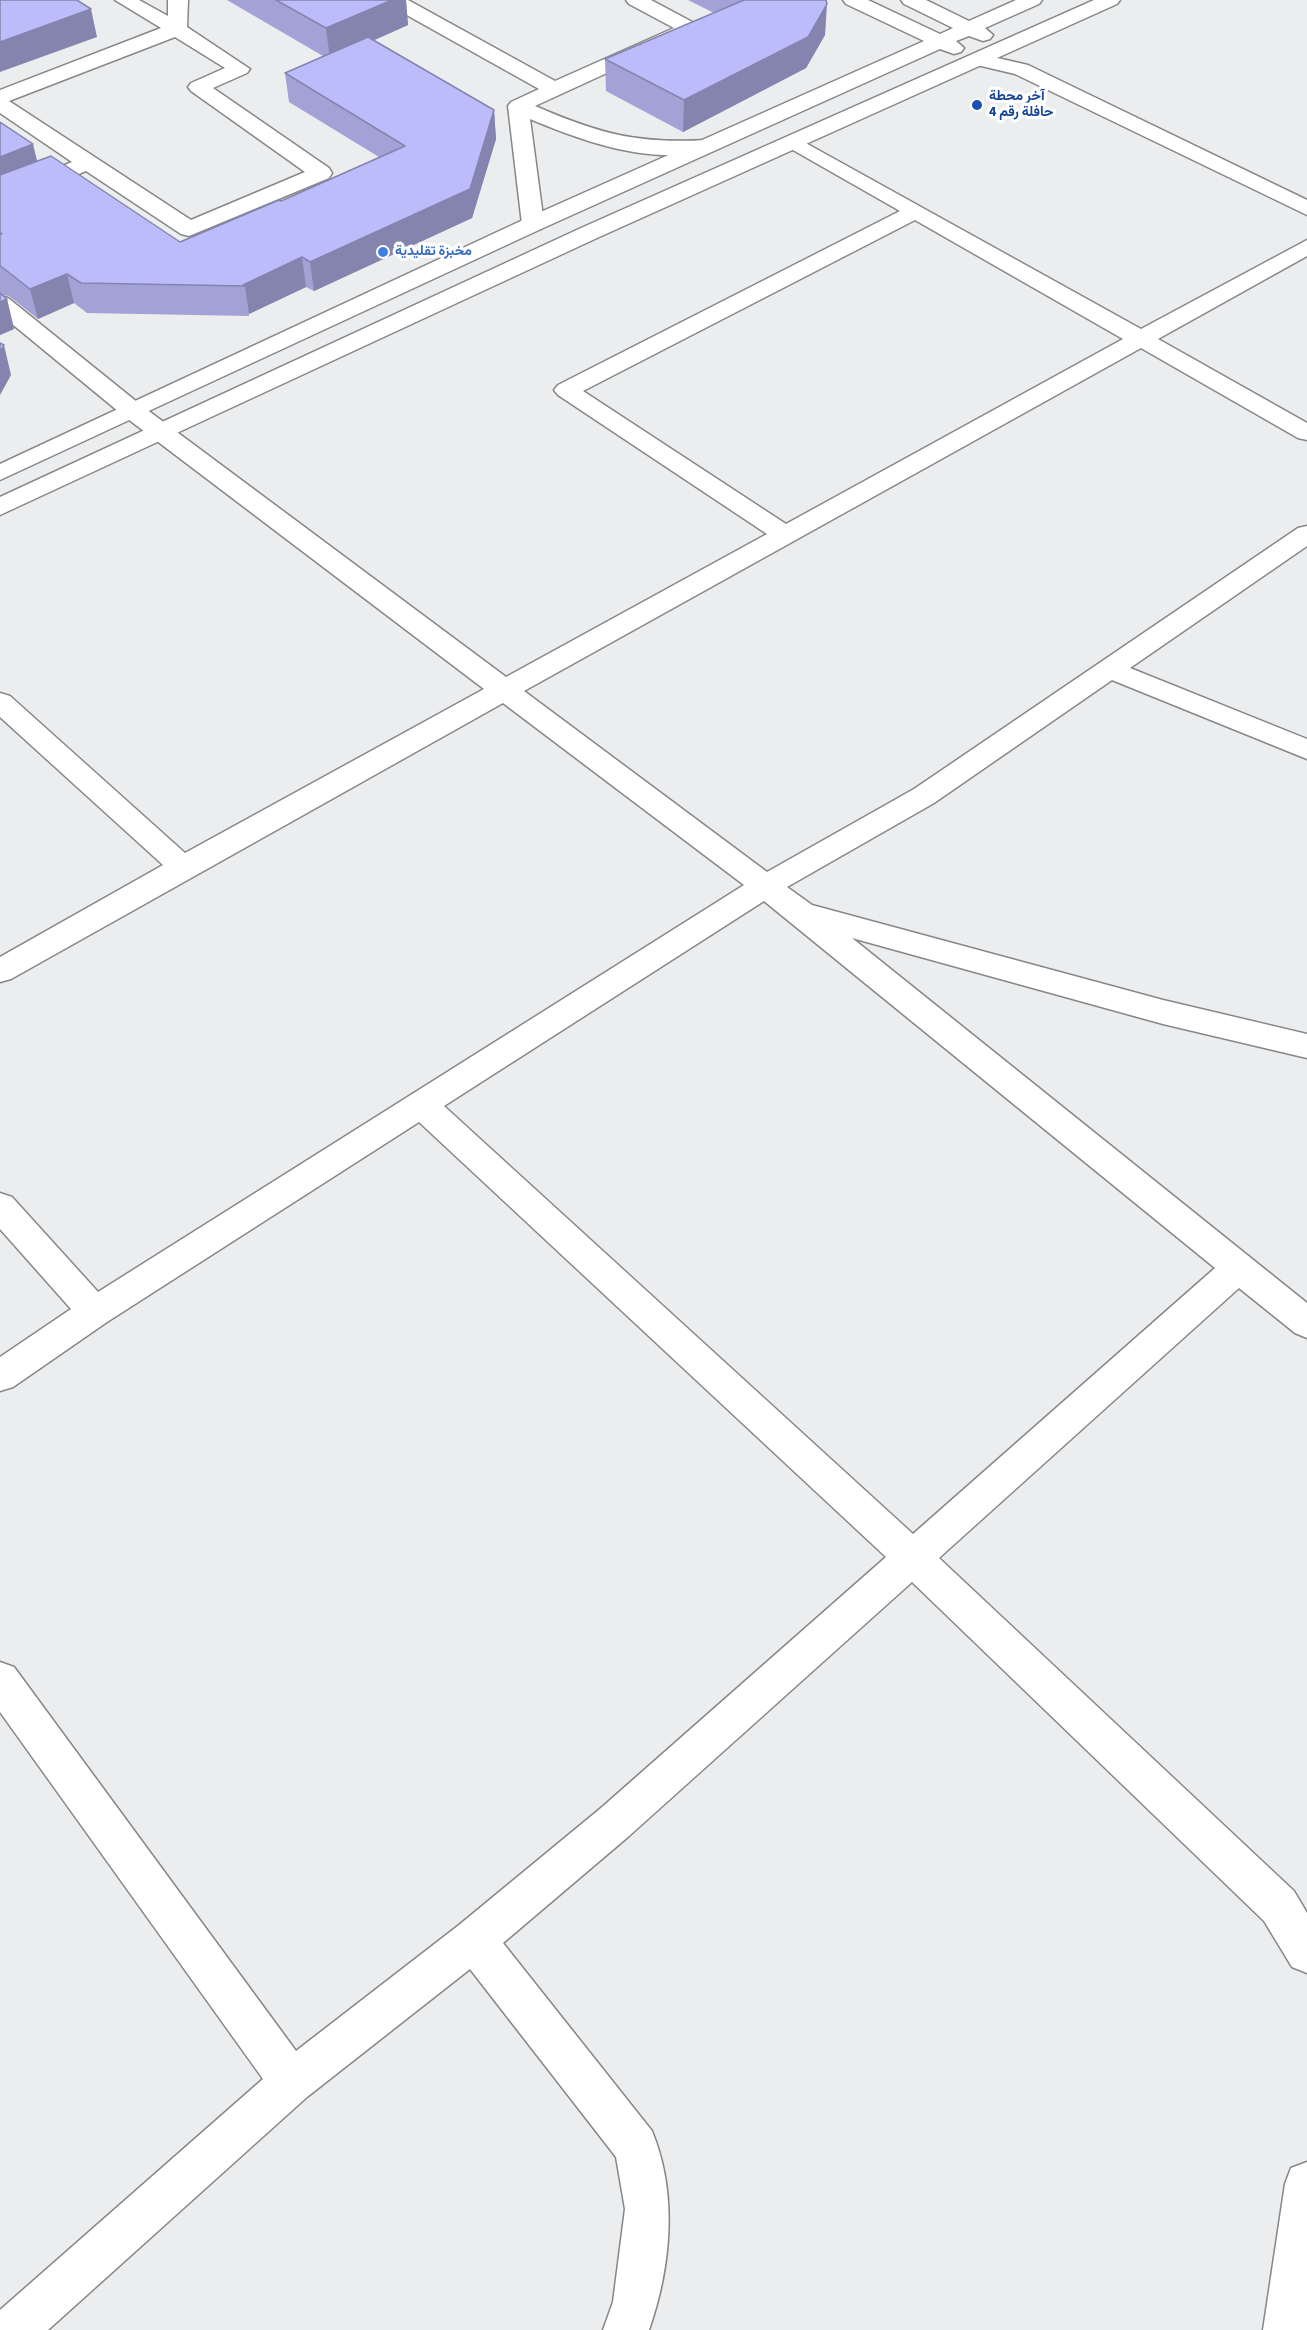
<!DOCTYPE html>
<html>
<head>
<meta charset="utf-8">
<style>
	body { margin:0 }
	canvas { display:block; background:#ecedee }
</style>
</head>
<body>
<canvas width="1307" height="2330"></canvas>
<script>
const ctx = document.querySelector('canvas').getContext('2d');
ctx.lineJoin = 'round';
function stroke(path, color, width, dash) { ctx.strokeStyle = color; ctx.lineWidth = width; ctx.lineCap = dash ? 'butt' : 'round'; ctx.setLineDash(dash || []); ctx.stroke(path); }
function fill(path, color) { ctx.fillStyle = color; ctx.fill(path, 'evenodd'); }
function drawText(font, color, halo, rows, align = 'center') {
  ctx.font = font + ' "Source Sans 3",Vazirmatn,sans-serif'; ctx.lineWidth = 6; ctx.setLineDash([]); ctx.textBaseline = 'middle'; ctx.strokeStyle = halo; ctx.fillStyle = color; for (const [text, x, y, turn = 0] of rows) {
    ctx.save(); ctx.translate(x, y); ctx.rotate((+turn || 0) * Math.PI / 180); ctx.textAlign = isNaN(turn) ? turn : align; if (halo) ctx.strokeText(text, 0, 0); ctx.fillText(text, 0, 0); ctx.restore();
  }
}
const street = new Path2D(`
	M115 0H139L168 16V0H188L187 27 250 69 247 73 213 88 329 168 332 173 329 178 189 236 181 234 86 171 0 206V192L72 162 0 113V90L161 28ZM175 37 225 68 191 83 188 87 191 91 305 172 191 220 9 101Z
	M384 0H408L555 81 674 28 629 4 626 0H651L696 24 699 28 696 32 535 106C600 134 637 144 708 140L715 142 719 146 715 150C653 166 587 143 530 119L544 224 541 229H525L522 224 508 106 511 102 539 89 387 4Z
	M980 54 1028 65 1307 200V215L1015 74 973 64 970 60 973 56Z
	M793 136 1141 329 1307 240V256L1158 339 1307 423V440L1298 438 1141 348 524 691 767 872 914 789 1298 528 1307 526V546L1130 668 1307 739V759L1112 680 934 803 787 887 812 905 1163 1000 1307 1034V1058L1163 1024 852 938 1307 1303V1338L1295 1333 1239 1288 939 1558 1294 1891 1307 1913V1973L1292 1967 1264 1921 912 1582 629 1836 503 1943 652 2131C678 2194 671 2267 649 2330H603L613 2302 625 2209 616 2157 470 1969 307 2097 48 2330H0V2310L263 2079 0 1712V1662L14 1667 296 2051 459 1925 601 1808 886 1557 419 1122 107 1322 13 1387 0 1391V1357L71 1309 0 1229V1193L12 1197 98 1292 744 885 503 703 11 979 0 982V957L163 865 0 717V693L10 696 185 853 484 689 124 416 0 314V296L8 298 142 406 506 677 767 534 558 395 554 390 558 385 900 211 786 146 783 142 786 138ZM915 220 1123 339 786 524 583 391ZM764 901 1215 1268 913 1534 444 1106Z
	M1307 2162V2330H1263L1285 2184 1291 2168Z`);
const secondary = new Path2D(`
	M843 0H868L940 34 953 28 904 4 901 0H926L969 21 1016 0H1042L1039 4 985 28 993 35 990 39 983 41 969 36 956 41 964 48 961 52 954 54 940 49 541 229 0 480V464L525 219 924 41 846 4Z
	M1094 0H1120L1117 4 597 238 0 515V497L581 228Z`);
stroke(street, '#878788', 3);
stroke(secondary, '#878788', 3);
fill(street, '#fff');
fill(secondary, '#fff');
fill(new Path2D(`
	M227 0H406L408 25 374 40 494 110 496 139 472 218 314 291 306 287 249 314V316L87 313 74 303 38 319 9 296 2 295 7 299 14 329 0 335V122L37 161 180 242 281 201 379 157 289 102 285 73 323 56Z
	M688 0H826L825 35 806 68 683 132 606 91 605 59 714 13Z`), '#a2a2d7');
fill(new Path2D(`
	M392 0H406L408 25 330 60 326 28Z
	M827 4 825 35 806 68 683 132 684 100Z
	M91 9 97 37 0 72V42Z
	M494 110 496 139 472 218 314 291 310 262Z
	M33 144 40 173 0 190V157Z
	M302 257 306 287 249 314 245 286 243 285Z
	M67 274 74 303 38 319 30 289Z
	M7 299 14 329 0 335V302Z
	M4 345 11 375 0 395V352Z`), '#8484af');
const building = new Path2D(`
	M0 0H77L91 9 0 42Z
	M276 0H392L326 28Z
	M744 0H826L827 4 808 37 684 100 605 59Z
	M368 37 494 110 470 189 310 262 302 257 243 285 245 286 81 283 67 274 30 289 2 267 0 266V234H2L0 232V175L51 156 180 242 279 200 281 201 405 146 285 73Z
	M0 122 33 144 0 157Z
	M0 293 7 299 0 302Z
	M0 343 4 345 0 352Z`);
fill(building, '#bcbcfa');
stroke(building, '#8484af', 1.5);
for (const [x, y, r, color] of [
	[977,105,6,"#1a4fb4"],
	[383,252,6,"#3f7fe0"]
]) { const dot = new Path2D(); dot.arc(x, y, r, 0, 2 * Math.PI); ctx.fillStyle = color; ctx.fill(dot); stroke(dot, '#fff', 2); }
drawText('bold 14px', '#164399', '#fff', [
	["آخر محطة",989,97],
	["حافلة رقم 4",989,113]
], 'left');
drawText('bold 14px', '#366cbe', '#fff', [
	["مخبزة تقليدية",395,252]
], 'left');
</script>
</body>
</html>
